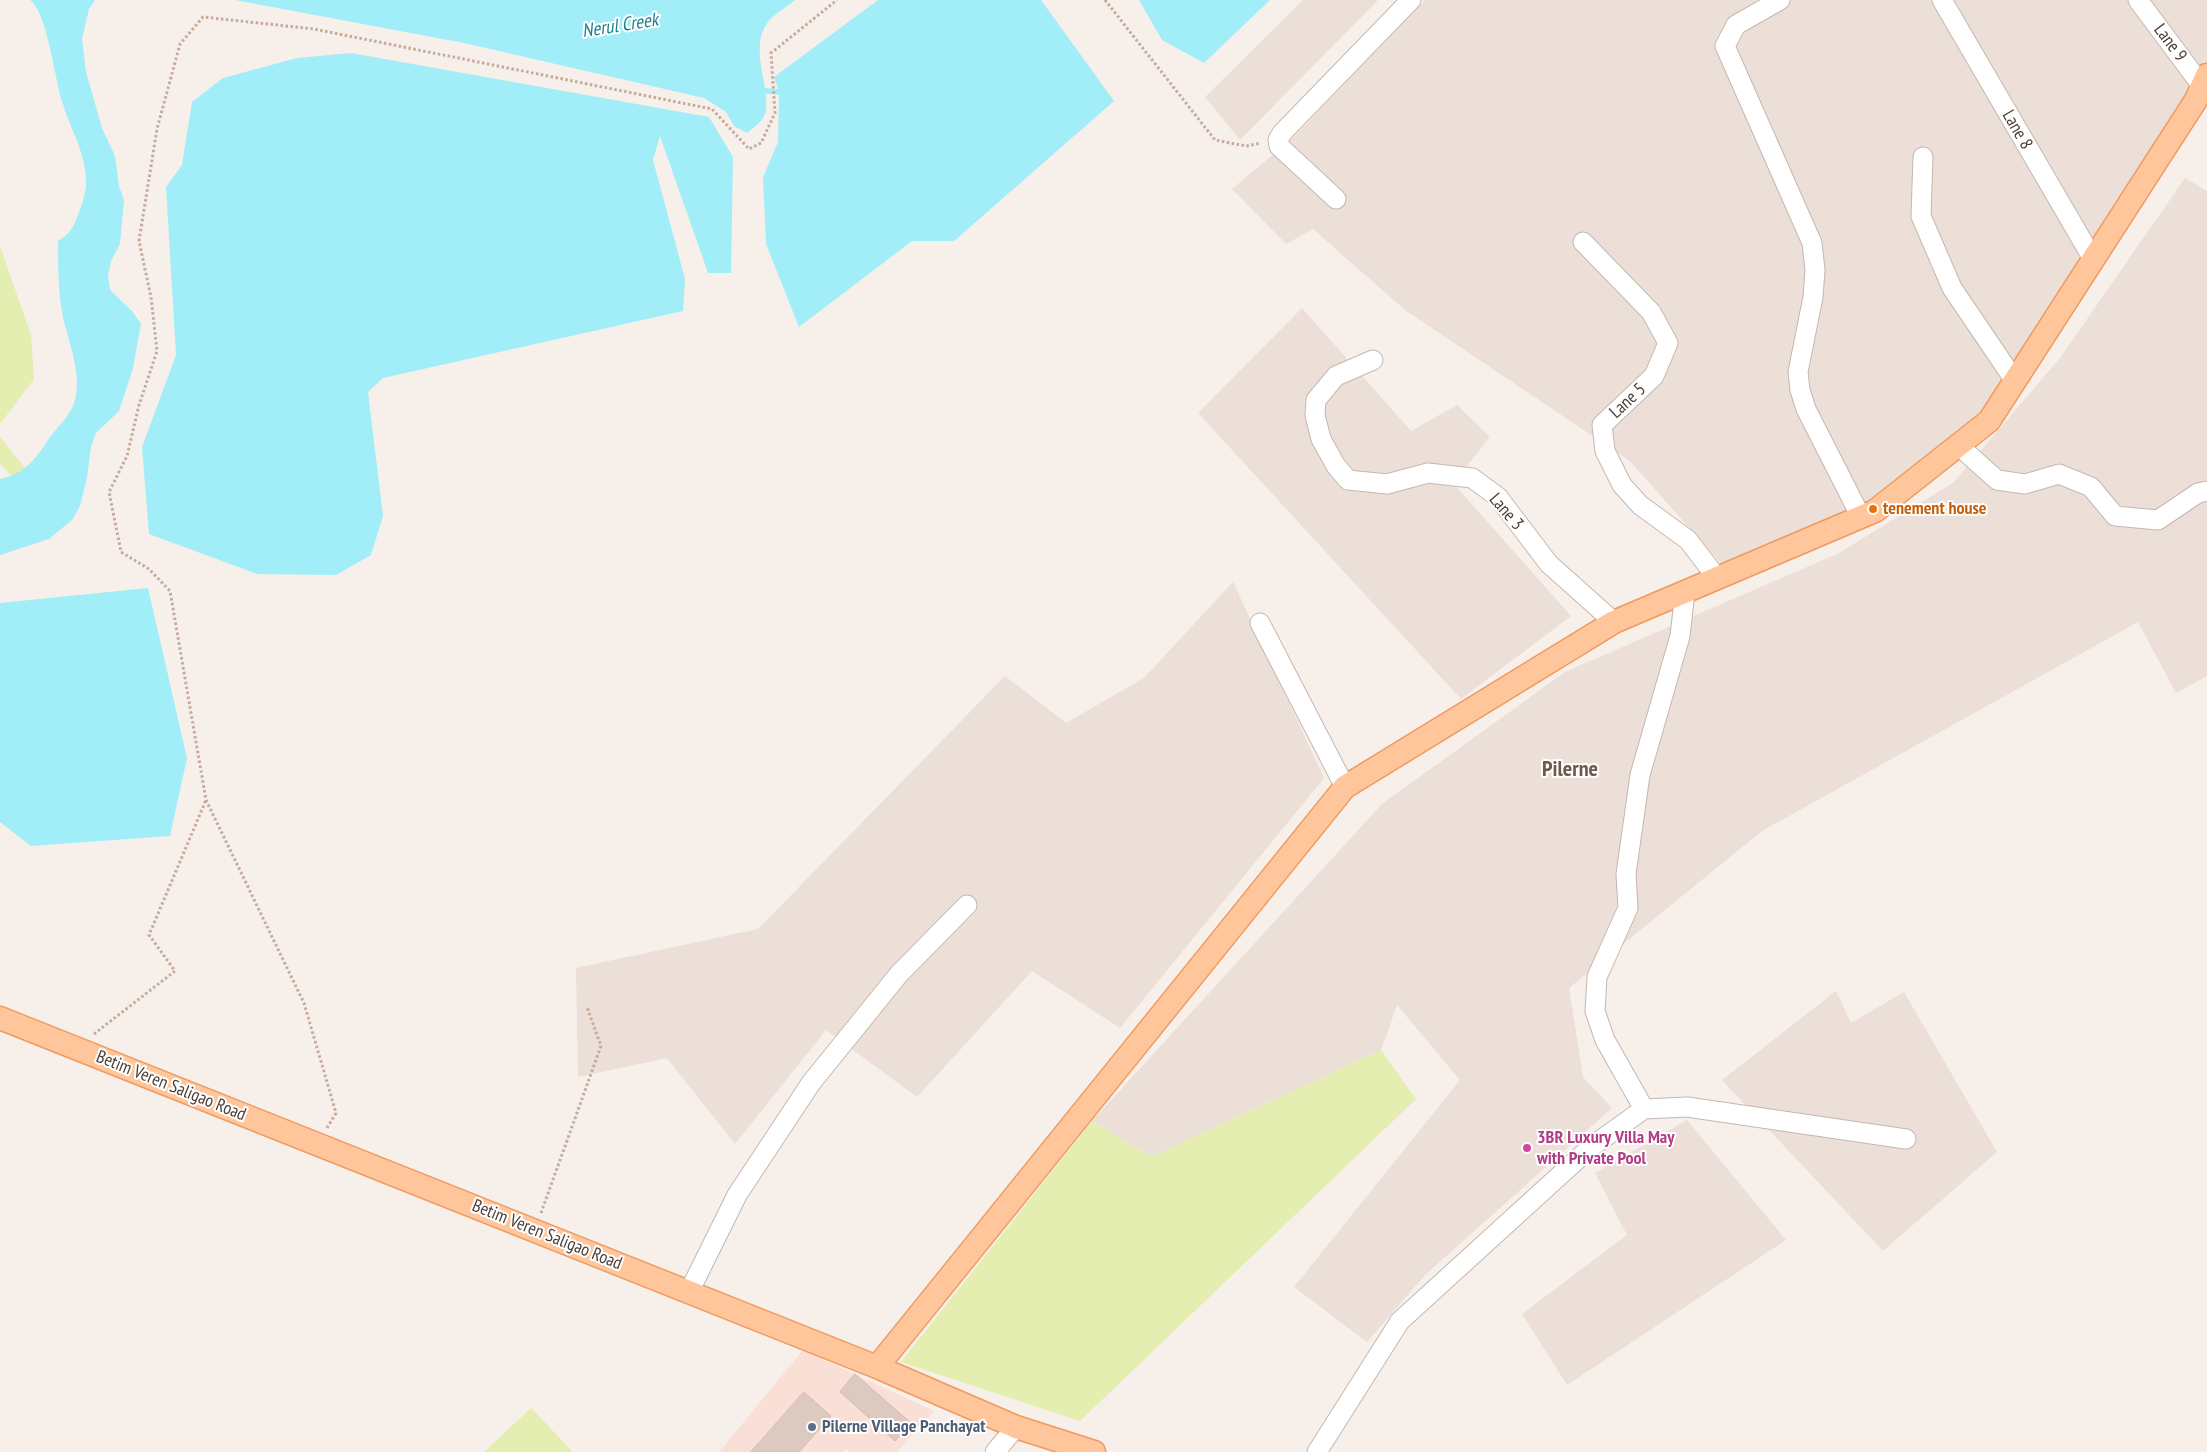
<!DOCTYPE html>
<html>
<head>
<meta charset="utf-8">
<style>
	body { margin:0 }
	canvas { display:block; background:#f6efea }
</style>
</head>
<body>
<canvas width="2207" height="1452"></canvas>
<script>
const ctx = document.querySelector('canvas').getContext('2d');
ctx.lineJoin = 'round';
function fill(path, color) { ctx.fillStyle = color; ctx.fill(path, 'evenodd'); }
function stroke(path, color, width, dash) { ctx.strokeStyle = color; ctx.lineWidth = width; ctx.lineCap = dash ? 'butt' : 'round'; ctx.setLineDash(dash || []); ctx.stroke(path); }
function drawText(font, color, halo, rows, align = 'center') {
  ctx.font = font + ' "PT Sans Narrow",sans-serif'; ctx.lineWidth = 4; ctx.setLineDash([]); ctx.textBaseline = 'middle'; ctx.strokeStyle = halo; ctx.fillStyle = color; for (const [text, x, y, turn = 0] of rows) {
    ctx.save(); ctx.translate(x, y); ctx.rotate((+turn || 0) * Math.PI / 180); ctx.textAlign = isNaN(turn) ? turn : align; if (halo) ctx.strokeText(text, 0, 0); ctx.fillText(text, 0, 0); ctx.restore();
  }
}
fill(new Path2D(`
	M1303 0H1378L1240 140 1205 97Z
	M1425 0H2207V74L1985 411 1885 495 1723 566 1630 461 1405 310 1313 229 1286 244 1232 189 1294 137Z
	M2185 178 2207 191V676L2176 693 2138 622 1762 831 1569 988 1583 1077 1612 1108 1426 1274 1367 1342 1294 1287 1460 1080 1397 1005 1381 1050 1151 1157 1092 1121 1382 804 1565 672 1839 553 1953 483 2060 358Z
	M1302 308 1411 431 1457 405 1490 437 1453 483 1571 616 1461 699 1198 413Z
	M1233 582 1324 778 1120 1028 1032 971 917 1097 826 1030 735 1144 667 1058 578 1077 576 968 758 929 1005 676 1066 723 1144 678Z
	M1836 991 1851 1023 1904 992 1997 1152 1883 1251 1722 1080Z
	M1687 1120 1786 1240 1567 1385 1522 1314 1627 1235 1595 1173Z`), '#ebdfd8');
fill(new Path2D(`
	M803 1350 934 1411 897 1452H850L846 1449 844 1452H719Z`), '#f9dfd5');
fill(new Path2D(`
	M0 246 31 335 34 379 0 424Z
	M0 437 26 469 12 476 0 464Z
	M1381 1050 1416 1099 1080 1421 901 1362 1092 1121 1151 1157Z
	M531 1408 573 1452H484Z`), '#e4eeb0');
fill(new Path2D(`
	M30 0H95L89 9 82 39 86 72 102 128 115 156 119 186 124 200 120 244 111 261 108 276 110 290 132 311 141 324 133 368 119 411 96 433 91 447 87 478 80 506 72 520 49 539 0 555V479C24 474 35 460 48 440 55 429 68 418 73 406 84 378 69 344 63 317 58 291 58 266 58 241 62 238 67 235 70 231 76 224 86 195 86 185 87 154 70 129 62 101 55 79 47 12 30 0Z
	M235 0H795C787 7 774 14 768 22 749 47 769 82 766 110 765 120 754 127 747 133L734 126 726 112 704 98 464 43Z
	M878 0H1041L1114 101 954 241H912L799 327 766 244 763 177 778 142 779 92 774 77Z
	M1139 0H1270L1204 63 1162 40Z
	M351 53 709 117 733 157 731 273H708L660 136 653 160 685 279 683 311 383 378 368 392 383 516 371 555 336 575 257 574 149 534 142 447 176 355 166 187 182 165 192 102 223 78 297 58Z
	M148 588 187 758 170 836 31 846 0 822V603Z`), '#a2eef8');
stroke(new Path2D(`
	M756 90 779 92`), '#a2eef8', 5.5);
const building = new Path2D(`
	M855 1374 911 1423 895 1441 840 1392Z
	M804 1392 831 1416 799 1452H751Z`);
fill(building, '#dccac1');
stroke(building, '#d5bcb1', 1);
const minor = new Path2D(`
	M1780 0 1736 25 1725 46 1812 243 1815 270 1813 297 1798 372 1800 390 1806 409 1861 517
	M1942 0 2093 259
	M2138 0 2202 86 2207 89
	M1923 157 1921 216 1952 288 2015 381
	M1336 199 1279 146 1278 140 1282 133 1411 0
	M1583 242 1651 312 1668 343 1654 376 1602 425 1605 451 1622 485 1640 505 1688 540 1717 578
	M1373 360 1336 376 1316 400 1315 415 1321 439 1336 466 1348 480 1387 484 1428 473 1472 478 1498 497 1549 564 1614 622
	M1959 446 1997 480 2025 484 2059 474 2091 487 2115 516 2158 520 2198 493 2207 491
	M1260 623 1345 787
	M1644 1109 1605 1040 1595 1011 1597 977 1628 908 1626 874 1640 775 1680 636 1685 592
	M689 1292 737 1195 811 1083 899 974 967 905
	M995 1452 1016 1427
	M1317 1452 1400 1321 1591 1147 1644 1109 1687 1107 1906 1139`);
const major = new Path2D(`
	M0 1018 877 1367 1016 1427 1094 1452
	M877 1367 1345 787 1614 622 1875 511 1989 421 2196 100 2207 75`);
stroke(minor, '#c6b7af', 21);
stroke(major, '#ef9a5f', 25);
stroke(new Path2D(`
	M1105 0 1215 140 1246 146 1261 143
	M94 1034 175 971 149 935 206 800
	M327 1128 336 1113 304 1003 206 800 170 591 149 569 121 552 109 492 127 456 139 405 157 351 151 297 139 241 157 129 180 44 203 17 314 29 712 109 749 149 761 143 775 113 771 53 837 0
	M541 1213 601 1046 587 1007`), '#c6ab9b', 3, [2.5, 2.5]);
stroke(minor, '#fff', 19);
stroke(major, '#ffc59b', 22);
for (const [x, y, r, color] of [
	[1873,509,5,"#e8710a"],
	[1527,1148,5,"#d1479c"],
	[812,1427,5,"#5c6f8a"]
]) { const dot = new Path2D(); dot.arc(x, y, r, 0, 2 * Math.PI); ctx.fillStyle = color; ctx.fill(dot); stroke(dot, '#fff', 2); }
drawText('18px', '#4c3e37', '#fff', [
	["Lane 9",2170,43,53],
	["Lane 8",2017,130,60],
	["Lane 5",1628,401,-43],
	["Lane 3",1506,512,49],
	["Betim Veren Saligao Road",171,1086,22],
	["Betim Veren Saligao Road",547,1235,22]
]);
drawText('bold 18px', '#c56008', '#fff', [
	["tenement house",1883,509]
], 'left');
drawText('bold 18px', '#b23c85', '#fff', [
	["3BR Luxury Villa May",1537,1138],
	["with Private Pool",1537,1159]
], 'left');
drawText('bold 18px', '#4e5e75', '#fff', [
	["Pilerne Village Panchayat",822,1427]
], 'left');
drawText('italic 19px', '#1e808e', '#fff', [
	["Nerul Creek",620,26,-9]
]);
drawText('bold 22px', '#70584d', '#fff', [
	["Pilerne",1570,770]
]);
</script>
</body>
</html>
